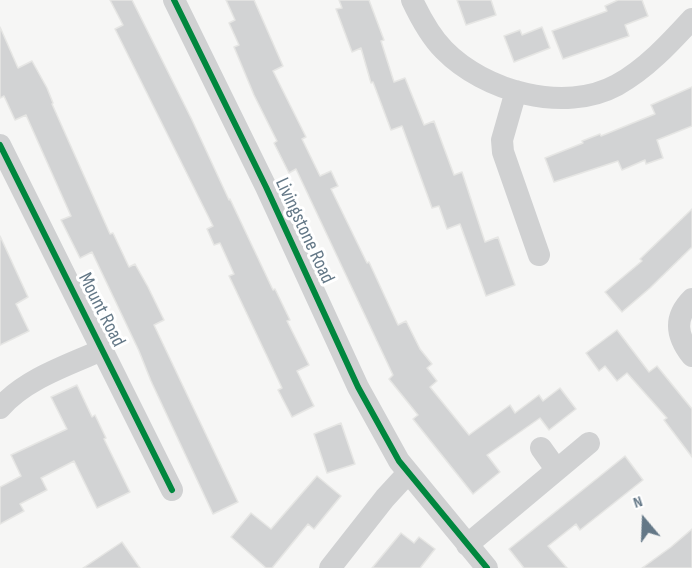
<!DOCTYPE html>
<html>
<head>
<meta charset="utf-8">
<style>
	body { margin:0 }
	#map { position:relative; width:692px; height:568px; overflow:hidden; background:#f6f6f5; font-family:"Sofia Sans Condensed",sans-serif }
	canvas { display:block }
	.north { position:absolute; left:614px; top:490px; width:60px; height:60px; -webkit-text-stroke:4px #fff; paint-order:stroke; rotate:341deg; font-size:16px; font-weight:700; line-height:24px; text-align:center; color:#647887 }
	.north::after { content:''; display:block; margin:auto; width:21px; height:27px; background:#647887; clip-path:polygon(50% 0,100% 100%,50% 72%,0 100%) }
</style>
</head>
<body>
<div id="map">
<canvas width="692" height="568"></canvas>
<div class="north">N</div>
</div>
<script>
const ctx = document.querySelector('canvas').getContext('2d');
ctx.lineJoin = 'round';
function fill(path, color) { ctx.fillStyle = color; ctx.fill(path, 'evenodd'); }
function stroke(path, color, width, dash) { ctx.strokeStyle = color; ctx.lineWidth = width; ctx.lineCap = dash ? 'butt' : 'round'; ctx.setLineDash(dash || []); ctx.stroke(path); }
function drawText(font, color, halo, rows, align = 'center') {
  ctx.font = font + ' "Sofia Sans Condensed",sans-serif'; ctx.lineWidth = 6; ctx.setLineDash([]); ctx.textBaseline = 'middle'; ctx.strokeStyle = halo; ctx.fillStyle = color; for (const [text, x, y, turn = 0] of rows) {
    ctx.save(); ctx.translate(x, y); ctx.rotate((+turn || 0) * Math.PI / 180); ctx.textAlign = isNaN(turn) ? turn : align; if (halo) ctx.strokeText(text, 0, 0); ctx.fillText(text, 0, 0); ctx.restore();
  }
}
const building = new Path2D(`
	M110 0H132L192 120 229 200 230 199 273 290 275 289 290 320 287 321 309 365 297 371 314 406 292 417 278 390 282 388 229 276 234 274 220 243 214 245 207 229 213 226 115 29 123 25Z
	M226 0H254L283 66 273 71 306 137 302 139 320 176 331 171 338 186 331 189 367 263 369 262 398 325 406 321 420 349 432 364 427 368 437 381 430 387 469 435 510 405 515 413 539 395 543 401 560 388 576 409 549 430 540 418 487 455 500 472 473 494 413 419 418 415 389 379 393 375 296 169 289 173 274 143 277 141 254 95 234 47 239 45 229 23 235 20Z
	M339 0H369L384 40 381 41 394 82 405 78 424 125 434 121 454 175 462 172 485 242 498 237 515 285 486 296 460 224 447 229 439 206 432 208 402 126 391 130 373 82 371 83 361 48 352 52 336 9 342 8Z
	M457 0H491L496 15 466 25Z
	M618 0H642L648 16 625 25 629 36 563 59 552 31 607 11 605 6Z
	M0 27 18 68 32 61 47 88 53 103 52 104 110 234 113 233 129 267 135 264 148 287 164 320 154 325 238 502 213 514 151 381 139 351 92 252 80 258 61 220 71 216 26 115 15 120 4 96 0 98Z
	M542 27 550 48 514 62 504 36 520 30 522 35Z
	M692 87V126L657 140 663 158 646 164 645 160 622 170 618 161 554 182 545 158 583 143 582 141 600 134 601 136 655 114 651 105Z
	M692 209V247L650 288 622 312 605 292 642 261 640 259Z
	M0 236 28 297 16 304 29 331 0 345Z
	M617 330 649 372 657 366 692 409V457L664 420 667 418 627 373 617 381 605 366 599 371 586 353Z
	M77 385 92 417 95 415 106 438 104 439 130 492 97 508 74 461 41 478 47 490 20 504 24 511 0 524V487L21 476 11 455 67 429 51 397Z
	M341 423 355 464 327 473 314 434Z
	M625 456 643 480 580 530 576 524 548 546 567 568H524L509 549Z
	M317 476 341 496 314 529 308 524 272 568H266L231 537 251 513 271 529Z
	M692 529V568H642L671 547Z
	M401 533 414 543 419 537 435 549 420 568H372Z
	M122 542 140 568H83Z`);
fill(building, '#d2d3d4');
stroke(building, '#e6e6e4', 1.5);
stroke(new Path2D(`
	M174 0 266 187 358 387 399 461 487 568
	M412 0C420 17 430 36 444 50 484 91 564 114 617 85 646 69 670 43 692 19
	M516 91 502 140 503 152 539 255
	M0 145 172 490
	M692 299C673 318 677 337 692 356
	M0 408C25 379 68 365 102 350
	M541 448 556 469
	M467 545 589 443
	M330 568 385 498 408 473`), '#d0d1d2', 22);
stroke(new Path2D(`
	M174 0 266 187 358 387 399 461 487 568
	M0 145 172 490`), '#00873e', 6);
drawText('20px', '#647887', '#fff', [
	["Livingstone Road",304,231,65],
	["Mount Road",101,310,63]
]);
</script>
</body>
</html>
